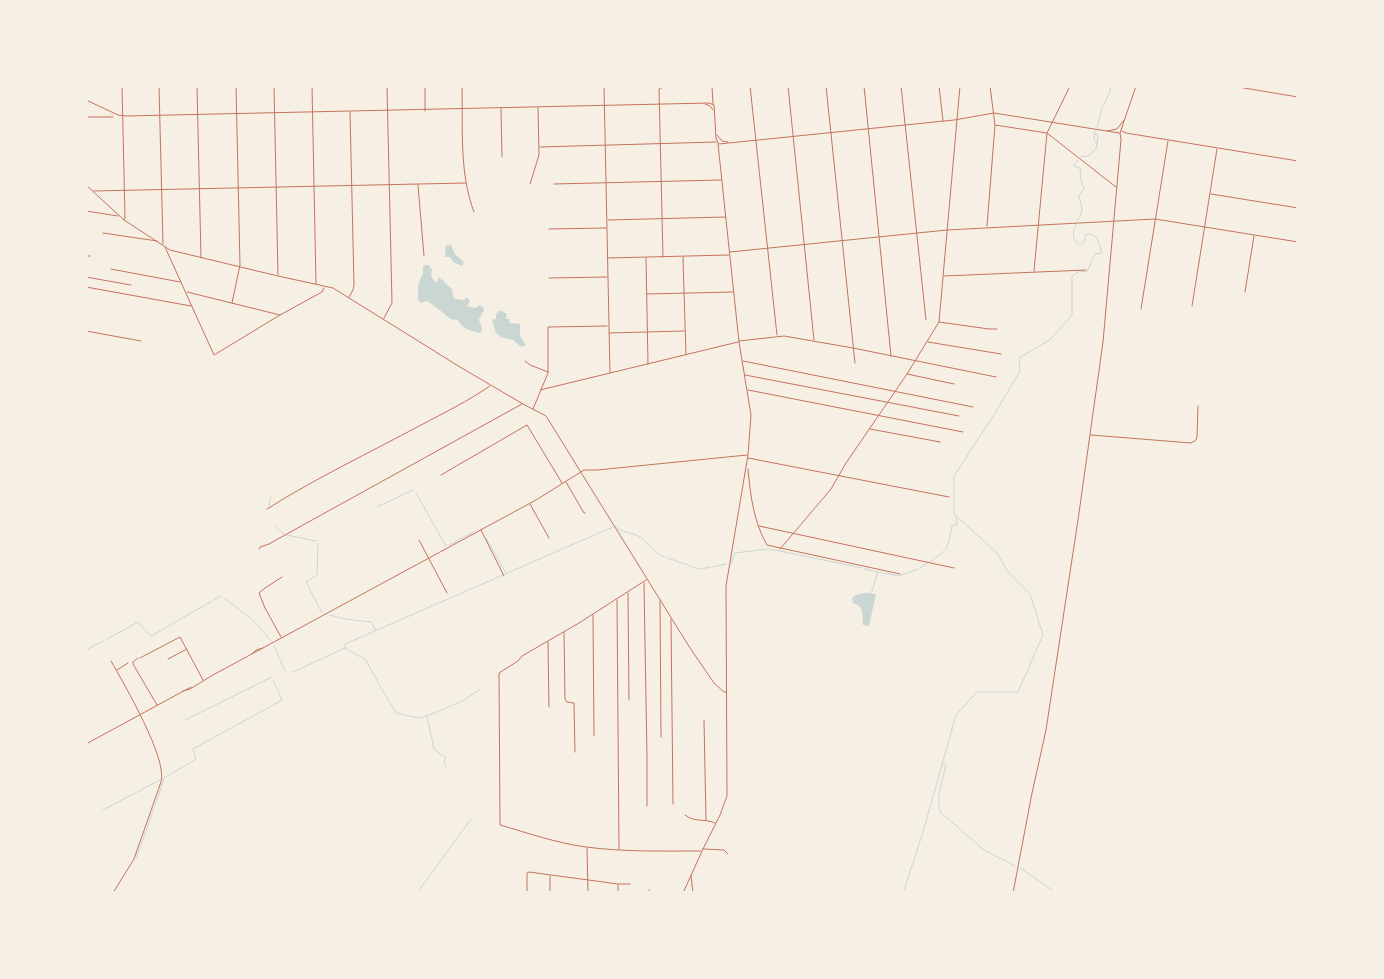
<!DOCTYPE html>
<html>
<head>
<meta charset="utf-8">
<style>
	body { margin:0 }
	#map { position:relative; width:1384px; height:979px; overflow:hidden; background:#f6efe4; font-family:"Asap Condensed",sans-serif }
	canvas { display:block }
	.frame { position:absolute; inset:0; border:88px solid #f6efe4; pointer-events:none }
</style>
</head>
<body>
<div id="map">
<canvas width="1384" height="979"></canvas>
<div class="frame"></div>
</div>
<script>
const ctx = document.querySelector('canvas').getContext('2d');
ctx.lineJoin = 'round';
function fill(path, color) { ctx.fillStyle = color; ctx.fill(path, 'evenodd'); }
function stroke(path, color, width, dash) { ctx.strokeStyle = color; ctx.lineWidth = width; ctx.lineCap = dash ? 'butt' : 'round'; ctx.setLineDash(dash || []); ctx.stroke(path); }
fill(new Path2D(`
	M446 245H451L455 254 464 262 462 266 453 262 450 257H445Z
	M426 265H429L430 268 432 269 431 276 435 282H437L438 278 443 280 445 283 452 289 453 296 455 299 463 300 466 298H468L470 302 467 305 469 307 476 308 479 305 483 307 484 310 479 319C479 324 485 329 480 333 472 331 462 329 458 320L451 319 429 302 426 301 421 303 418 300V285L423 273V266Z
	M500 310 507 314 506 319H510L509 323 520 324V336L526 345 521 347 513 340 501 337 496 333 492 320 496 319V314Z
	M867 593 876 594 869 626 863 625C862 615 865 606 853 603L852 599C855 593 861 594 867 593Z`), '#c9d6d2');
stroke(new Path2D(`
	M1097 127 1102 108 1110 92 1111 86
	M1096 134 1098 136 1097 144
	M1081 157 1088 156 1096 149 1097 144 1094 140 1095 132
	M1077 221C1085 211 1081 207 1079 196L1084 188 1081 181 1080 168 1074 166 1075 163 1078 160
	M416 493 446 546
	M269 506 271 496
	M377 507 413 490
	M615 526C621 533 632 532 640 537 650 544 653 553 665 557
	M276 527 284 534
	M287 535 316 541
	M486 538 506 573
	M318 544 317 575 306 582 322 613
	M449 545 473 532
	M770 549 862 568
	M668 558 699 569
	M930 562C935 557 943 554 947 547 950 541 950 533 952 526L957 524 956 517
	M731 563 735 553 768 549
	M713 567 726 564
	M920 568 927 563
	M701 569 711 567
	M864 569 882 573
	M883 573 899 576 918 569
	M505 574 613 527
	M871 594 878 572
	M224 598 254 621 271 641
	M214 600 221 596
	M330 615 345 619 371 622 376 630
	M150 635H153L212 601
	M107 639 138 622 149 634
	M274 646 285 671
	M345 648 366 660 381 688
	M86 650 105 640
	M293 672 345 648V644L503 575
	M382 689 396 713 419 718 427 716 463 701 480 689
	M427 716 434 749 446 758 444 760 446 767
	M185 720 272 677
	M943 764 946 765C942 781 936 797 940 812L984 850 1015 866
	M161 787 164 778 196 759 193 749 282 700 273 680
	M103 810 160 780
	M141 845 161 788
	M136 858 140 847
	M1020 868 1052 890
	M417 893 471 819
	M903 893 923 832 956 715 977 692H1018L1043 635 1030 594 1008 572 997 553 954 514V476L992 418 1020 371 1019 358 1051 339 1072 315V276L1080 271 1087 272 1095 254 1102 253C1099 244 1098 233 1086 234 1085 239 1084 244 1080 246 1072 239 1072 234 1076 225`), '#c9d6d2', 1);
stroke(new Path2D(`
	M122 86 125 218 124 220
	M159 86 163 244
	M197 86 201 258
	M274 86 278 275
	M312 86 316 284
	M425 86V111
	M462 86C463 128 459 173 474 212
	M604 86 610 373
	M712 86 713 104
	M750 86 777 335
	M788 86 814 340
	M826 86 855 363
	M864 86 891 356
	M901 86 926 320
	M939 86 943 121
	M1232 86 1298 97
	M501 109 502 157
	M86 117H113
	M995 125 1047 133 1116 187
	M1122 131 1126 133 1298 161
	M540 147 716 142
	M86 183V185L124 220 170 250 278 276 333 288 460 367 523 404 546 416 690 648 714 683 724 692H726
	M530 184 539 155 538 108
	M554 184 721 180
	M418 185 424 256
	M94 191 466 183
	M1211 194 1298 208
	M86 211 118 216
	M608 220 726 217
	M987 226 995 125 990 86
	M549 229 606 228
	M103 233 157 241
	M165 247 214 355 280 315 322 292 324 288
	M730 252 947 230 1155 219 1298 242
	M86 256H90
	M663 257 659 89 665 86
	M683 257 686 355
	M608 258 729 255
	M646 258 648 364
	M111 269 180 282
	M1034 271 1047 133 1070 86
	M944 276 1086 270
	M86 277 131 285
	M549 278 607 277
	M1297 282 1298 277
	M86 287 191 306
	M187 292 280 315
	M1245 292 1254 236
	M647 294 733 292
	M349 297 353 290 354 285 350 112
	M232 303 240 265 236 86
	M1192 306 1217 149
	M1141 309 1168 141
	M384 318 392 303 387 86
	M939 322 989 329H997
	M86 331 141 341
	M609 333 684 331
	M739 341 784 336 853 348 996 377
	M928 342 1001 354
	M525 361 530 365 548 372
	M743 361 973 407
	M907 374 954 384
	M745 375 959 416
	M540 390 738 342
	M748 390 963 432
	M533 409 548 373V327L607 326
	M870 429 940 442
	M1091 435 1191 443 1196 440 1197 437 1198 406
	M748 458 949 497
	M748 469C750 494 754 523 767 545L900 574
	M441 475 527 425 562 483
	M566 482 584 513H585
	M530 504 549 538
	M267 509C316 478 369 453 421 425 444 413 468 401 490 386
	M759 526 954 568
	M481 530 504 576
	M419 540 447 593
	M259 549 260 547 269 544 294 530 522 404
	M780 549 831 489 846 463 907 374 939 322 960 86
	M646 580 579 623 522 656 518 661 499 673 500 825C528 833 556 843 586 847 623 852 663 851 701 851
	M644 583 647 758V806
	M628 593 629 700
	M617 600 619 849
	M660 601 661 737
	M593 615 594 736
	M671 619 673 804
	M564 632 565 699 567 702 574 703 575 752
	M281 637 265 608 259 593 265 588 282 577
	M548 642 549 707
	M252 654 256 650 263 648
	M138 658 133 662V664L157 705
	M140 658 180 637 203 680
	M168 659 187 649
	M111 661C124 684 168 759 161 782L134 859 113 893
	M117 670 128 663
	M183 691 190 689 213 675 536 500 584 470H597L747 455
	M704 720 706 820
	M86 744 191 687
	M86 796H87
	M685 815C695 823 704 818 715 823
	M587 848 588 893
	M703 849 724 850 728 854
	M550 876V893
	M691 876 693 893
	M618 885V893
	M649 890V893
	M527 893V873L529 872 618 884H630
	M683 893 703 849 720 815 727 796 726 586 748 455 751 415 739 342 718 144`), '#c5725c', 1);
stroke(new Path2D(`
	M86 100 118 115 126 116 709 103 714 105 716 138 718 143 719 144 954 120 994 113 1119 133
	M705 104 710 106 713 110
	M1107 131 1117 129 1124 120
	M1120 133 1136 86
	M717 135 722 141 728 142
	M1013 893 1032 793 1046 730 1078 520 1103 342 1121 140 1120 133`), '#c5725c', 1);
</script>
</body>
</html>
